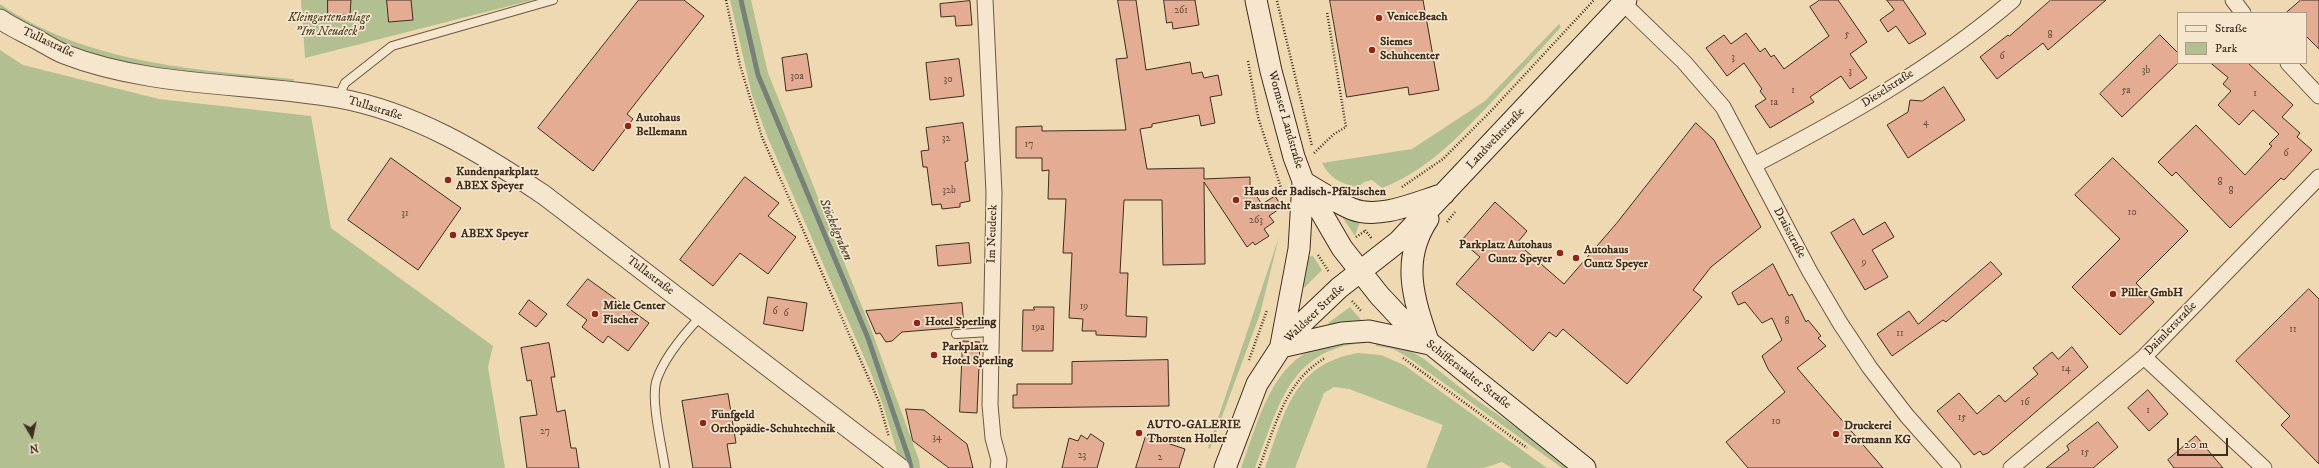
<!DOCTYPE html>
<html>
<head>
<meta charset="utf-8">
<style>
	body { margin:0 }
	#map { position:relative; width:2319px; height:468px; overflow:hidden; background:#efd9b2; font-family:"IM FELL DW Pica",serif }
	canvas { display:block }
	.legend { position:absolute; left:2177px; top:12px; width:130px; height:52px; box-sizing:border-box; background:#f5e6cd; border:1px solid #ad9c87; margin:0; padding:5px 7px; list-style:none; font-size:12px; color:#402d1e }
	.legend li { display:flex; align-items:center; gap:8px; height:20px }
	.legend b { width:20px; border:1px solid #ad9c87 }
	.north { position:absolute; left:12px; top:416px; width:40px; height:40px; -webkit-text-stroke:3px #f5e6cd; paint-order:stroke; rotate:171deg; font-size:11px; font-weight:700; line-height:16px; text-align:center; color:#402d1e }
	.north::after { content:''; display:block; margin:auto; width:14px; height:18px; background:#402d1e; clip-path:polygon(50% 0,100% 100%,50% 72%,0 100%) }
	.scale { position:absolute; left:2177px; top:438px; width:51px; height:18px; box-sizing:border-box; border:2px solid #402d1e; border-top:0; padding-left:5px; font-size:12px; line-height:14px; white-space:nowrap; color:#402d1e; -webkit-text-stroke:3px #f5e6cd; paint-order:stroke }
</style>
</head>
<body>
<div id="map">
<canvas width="2319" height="468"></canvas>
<ul class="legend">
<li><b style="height:5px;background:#f5e6cd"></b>Straße</li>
<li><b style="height:11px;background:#b2c091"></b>Park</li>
</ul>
<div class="north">N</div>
<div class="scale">20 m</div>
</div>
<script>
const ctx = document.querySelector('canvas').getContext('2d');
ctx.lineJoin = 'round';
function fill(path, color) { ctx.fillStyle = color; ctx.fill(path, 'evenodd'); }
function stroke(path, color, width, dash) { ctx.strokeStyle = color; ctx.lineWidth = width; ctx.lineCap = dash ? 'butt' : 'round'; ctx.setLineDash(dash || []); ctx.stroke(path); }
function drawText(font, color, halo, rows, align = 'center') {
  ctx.font = font + ' "IM FELL DW Pica",serif'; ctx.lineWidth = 3.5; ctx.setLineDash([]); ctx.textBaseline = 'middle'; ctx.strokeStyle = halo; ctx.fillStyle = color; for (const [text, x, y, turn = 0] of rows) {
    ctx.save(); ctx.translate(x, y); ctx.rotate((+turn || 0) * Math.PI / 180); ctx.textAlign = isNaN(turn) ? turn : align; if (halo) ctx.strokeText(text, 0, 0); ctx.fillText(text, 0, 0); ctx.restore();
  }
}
fill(new Path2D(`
	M301 0H533L305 58Z
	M730 0H751L768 73 871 329 919 460 920 468H902L883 405 871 373 767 136 752 95Z
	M0 4C86 63 194 70 294 79L293 84C207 76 116 70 37 32 24 25 12 17 0 10Z
	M1559 24 1561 27C1541 49 1520 72 1499 94 1464 131 1431 169 1382 188L1372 180 1364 182 1358 187C1341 184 1331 179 1322 163L1412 149 1485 101Z
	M0 50 23 65 159 99 311 116 331 228 493 346 488 367 505 468H0Z
	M1338 211 1361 219 1355 236Z
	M1279 237 1260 314 1210 449 1208 448Z
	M1313 256 1322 270 1304 288 1300 284 1306 257Z
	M1350 307 1362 321 1346 322 1330 326 1328 323Z
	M1365 337 1366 343C1289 347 1278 409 1255 468H1241C1256 428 1269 370 1311 350 1327 342 1348 341 1365 337Z
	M1376 338 1411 351 1424 359 1471 396 1527 435 1570 468H1562L1409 358 1393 349 1376 346Z
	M1358 353 1381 355 1404 365 1547 468H1512L1502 462 1484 468H1426L1443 425 1349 389 1334 387 1324 393 1295 468H1265C1285 414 1292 364 1358 353Z`), '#b2c091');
stroke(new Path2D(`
	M741 0 758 75 868 338 909 459 911 468`), '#778177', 5);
const building = new Path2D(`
	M328 0H351L350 15 328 14Z
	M387 0H411L413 20 389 22Z
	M639 0H684L704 16 627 114 633 119 593 171 538 128Z
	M1118 0H1136L1146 70 1190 62 1192 74 1202 72 1204 78 1218 75 1222 95 1210 97 1215 123 1201 126 1199 115 1152 124V127L1140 129 1147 169 1204 168V179L1250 177V187L1262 204 1275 196 1282 207 1269 216 1274 222 1264 229 1269 236 1255 245 1253 242 1247 247 1204 182 1205 264 1163 265 1162 200H1124L1120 273H1128L1126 316 1147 317 1146 337 1096 335V331H1082L1083 319 1069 318 1072 253H1063L1066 199H1048L1049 170 1042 171V158H1016V127L1042 126V131L1126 130 1116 59 1127 58Z
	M1164 0H1195L1199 25 1173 29 1172 22 1167 23Z
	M1330 0H1423L1439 90 1409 95 1408 87 1347 97Z
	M1820 0H1838L1867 42 1850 54 1867 78 1850 89 1841 76 1810 97 1814 102 1770 128 1755 106 1766 99 1760 91 1762 89 1744 63 1727 76 1706 48 1724 35 1731 44 1746 33 1760 52 1765 48 1771 57 1774 55 1784 69 1829 36 1810 7Z
	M1887 0H1903L1926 34 1909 44 1896 26 1888 32 1880 20 1894 10Z
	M2051 0H2106L2048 50 2043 43 1997 79 1980 57 2008 35 2009 36Z
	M2301 0H2319V49L2306 36V13H2286Z
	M970 1 972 25 956 26 955 16 941 17 940 4Z
	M2160 35 2178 53V63L2122 117 2100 94Z
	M807 54 812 87 786 91 782 58Z
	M959 59 964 96 930 100 926 63Z
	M2211 63H2248L2293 105 2282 117 2300 133 2297 137 2312 150 2284 180 2281 178 2230 228 2176 172 2172 176 2158 162 2196 125 2245 175 2272 146 2269 144 2279 134 2253 110 2239 125 2218 105 2231 91 2223 84 2228 78Z
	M1944 87 1965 120 1908 158 1887 125 1908 112 1910 100 1922 101Z
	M963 123 968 161 965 162 970 201 960 203V207L942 209 941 204 932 205 927 167H923L921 151 929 150 926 128Z
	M1696 123 1714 140 1761 227 1711 267 1693 290 1702 297 1627 384 1563 329 1556 337 1549 332 1533 351 1456 284 1480 257 1461 241 1495 202 1527 231 1517 243 1564 284 1616 224Z
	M391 158 461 208 418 270 348 220Z
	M2113 158 2188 231 2136 283 2154 302 2120 335 2072 287 2120 239 2075 195Z
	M745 177 779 203 768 216 796 237 768 274 740 253 713 286 680 260Z
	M1854 219 1863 235 1885 222 1894 237 1872 250 1888 277 1865 290 1831 233Z
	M969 243 971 263 938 266 936 246Z
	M1991 262 2002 274 1946 322 1943 320 1892 356 1877 334 1909 311 1918 324Z
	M1773 264 1789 296 1792 294 1806 322 1808 320 1821 336 1818 338 1826 346 1797 368 1883 468H1748L1726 442 1785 392 1768 369 1762 356 1782 340 1772 318 1762 323 1745 302 1738 305 1732 293Z
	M588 279 649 323 628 351 608 336 603 343 582 327 587 320 567 305Z
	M2309 289 2319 299V464L2281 425 2290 416 2236 361Z
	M768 297 807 303 803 331 764 324Z
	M529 300 547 314 536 327 519 314Z
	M962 303 964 327 902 332 892 341 886 342 880 333 876 334 866 311Z
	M1034 307H1054L1053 351H1022L1023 310H1034Z
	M963 341 980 342 977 413 960 412Z
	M549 343 555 377H551L557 412 565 410 571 448H576L579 468H527L520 417 537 415 531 380 527 381 521 348Z
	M2072 347 2088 367 1988 453 1983 455 1980 451 1974 455 1937 411 1959 393 1977 414 1999 395 2005 402 2038 374 2033 368 2052 352 2058 359Z
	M1168 360 1169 406 1013 408V395H1017V384H1072V362Z
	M2148 390 2168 414 2149 431 2128 408Z
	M728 394 736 443 727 444 731 468H693L682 401Z
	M906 409 924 410 967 444 973 468H949L913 441Z
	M2098 422 2118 447 2093 468H2046L2069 450 2067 446Z
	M1091 434 1104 443 1097 468H1062L1069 438 1078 441 1081 435 1087 439Z
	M1146 436 1185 449 1179 468H1136Z
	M2196 436 2223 468H2174L2168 460Z`);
fill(building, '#e4ac93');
stroke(building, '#402d1e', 1);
const service = new Path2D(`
	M338 98 345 83 392 46 553 0
	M956 334 990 332
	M665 468C662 447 651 402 656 382 663 358 684 334 701 316`);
const minor = new Path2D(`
	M985 0 994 193 990 405 993 438 999 460 998 468
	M2233 0 2243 13
	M1623 3 1684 62 1723 107 1810 272 1840 323 1870 368 1907 416 1953 468
	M2288 63 2319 96
	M1754 165C1844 118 1935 67 2013 0
	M2144 357 2264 468
	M2011 468 2144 357 2319 177`);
const tertiary = new Path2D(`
	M0 19C11 27 23 32 34 38 44 43 54 50 64 54 151 88 247 82 338 98 415 112 480 152 544 195L882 454`);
const secondary = new Path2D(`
	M1256 0 1271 71 1294 157 1303 181 1342 248 1379 295 1406 324 1585 468
	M1303 182C1319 191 1335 202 1352 209 1380 220 1417 202 1444 194
	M1428 219C1400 261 1414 300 1429 344
	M1281 345 1299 249 1303 182
	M1281 347 1342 333 1369 331 1425 343
	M1225 468 1257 384 1281 347 1297 328 1339 288 1399 241 1626 0`);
stroke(service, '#6c5843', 10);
stroke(minor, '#6c5843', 17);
stroke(tertiary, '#6c5843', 21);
stroke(secondary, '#402d1e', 23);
stroke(new Path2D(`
	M726 0 740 65 762 137 879 402 889 437
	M1277 1 1312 146
	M1248 61 1258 117 1282 191
	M1314 153 1334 134 1346 127 1327 12
	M1402 187 1443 159 1491 111 1594 0
	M1447 222 1455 212
	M1365 230 1372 239
	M1356 237 1365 231
	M1318 255 1329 272
	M1352 301 1362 312
	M1403 358 1527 448
	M1249 360 1267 310
	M1259 468C1275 427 1285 381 1325 358`), '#402d1e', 2.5, [1, 2]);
stroke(service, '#f5e6cd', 8);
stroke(minor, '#f5e6cd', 15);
stroke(tertiary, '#f5e6cd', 19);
stroke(secondary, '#f5e6cd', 21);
const tertiaryBridge = new Path2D(`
	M882 454 900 468`);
stroke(tertiaryBridge, '#6c5843', 21, []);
stroke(tertiaryBridge, '#f5e6cd', 19);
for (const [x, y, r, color] of [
	[1379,18,4,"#8f2418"],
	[1372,50,4,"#8f2418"],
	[628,126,4,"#8f2418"],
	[448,180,4,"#8f2418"],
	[1236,200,4,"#8f2418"],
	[453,235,4,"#8f2418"],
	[1560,253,4,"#8f2418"],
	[1576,258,4,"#8f2418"],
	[2113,294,4,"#8f2418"],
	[595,314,4,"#8f2418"],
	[917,323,4,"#8f2418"],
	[934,355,4,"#8f2418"],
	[703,423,4,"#8f2418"],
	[1139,433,4,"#8f2418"],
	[1836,434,4,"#8f2418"]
]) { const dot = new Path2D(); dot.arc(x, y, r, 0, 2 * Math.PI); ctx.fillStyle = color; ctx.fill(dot); stroke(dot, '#f5e6cd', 1.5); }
drawText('10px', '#694d3b', null, [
	["261",1181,11],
	["5",1847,35],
	["8",2050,36],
	["6",2002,57],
	["3",1733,58],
	["3b",2146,71],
	["3",1850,72],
	["30a",797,77],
	["30",948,80],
	["1",1793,91],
	["5a",2126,91],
	["1",2255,94],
	["1a",1774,103],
	["4",1926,123],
	["32",946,139],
	["17",1029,145],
	["6",2286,154],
	["8",2220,183],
	["32b",949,191],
	["8",2231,192],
	["10",2132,213],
	["31",405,214],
	["263",1256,221],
	["9",1864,263],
	["19",1084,307],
	["6",775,312],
	["6",786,314],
	["8",1787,322],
	["19a",1038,328],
	["11",2293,330],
	["11",1900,334],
	["14",2066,369],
	["16",2025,403],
	["1",2148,411],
	["15",1962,418],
	["10",1776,422],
	["27",545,432],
	["34",937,438],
	["15",2085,453],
	["23",1082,456],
	["2",1160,458]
]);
drawText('bold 12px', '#402d1e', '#f5e6cd', [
	["VeniceBeach",1387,18],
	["Siemes",1380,43],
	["Schuhcenter",1380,57],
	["Autohaus",636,119],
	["Bellemann",636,133],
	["Kundenparkplatz",456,173],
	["ABEX Speyer",456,187],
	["Haus der Badisch-Pfälzischen",1244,193],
	["Fastnacht",1244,207],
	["ABEX Speyer",461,235],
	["Parkplatz Autohaus",1552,246,"right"],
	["Cuntz Speyer",1552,260,"right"],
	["Autohaus",1584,251],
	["Cuntz Speyer",1584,265],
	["Piller GmbH",2121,294],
	["Miele Center",603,307],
	["Fischer",603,321],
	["Hotel Sperling",925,323],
	["Parkplatz",942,348],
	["Hotel Sperling",942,362],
	["Fünfgeld",711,416],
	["Orthopädie-Schuhtechnik",711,430],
	["AUTO-GALERIE",1147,426],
	["Thorsten Holler",1147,440],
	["Druckerei",1844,427],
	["Fortmann KG",1844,441]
], 'left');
drawText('italic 12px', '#574a35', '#f5e6cd', [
	["Kleingartenanlage",329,19],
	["\"Im Neudeck\"",329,33]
]);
drawText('12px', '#402d1e', '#f5e6cd', [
	["Tullastraße",48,43,25],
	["Dieselstraße",1888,89,-33],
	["Tullastraße",375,109,17],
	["Wormser Landstraße",1285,120,74],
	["Landwehrstraße",1496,139,-47],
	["Draisstraße",1789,233,62],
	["Im Neudeck",993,234,-88],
	["Tullastraße",650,276,37],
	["Waldseer Straße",1315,314,-44],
	["Daimlerstraße",2171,329,-46],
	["Schifferstadter Straße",1468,375,38]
]);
drawText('italic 13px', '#52493c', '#f5e6cd', [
	["Stöckelgraben",835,230,67]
]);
</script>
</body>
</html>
